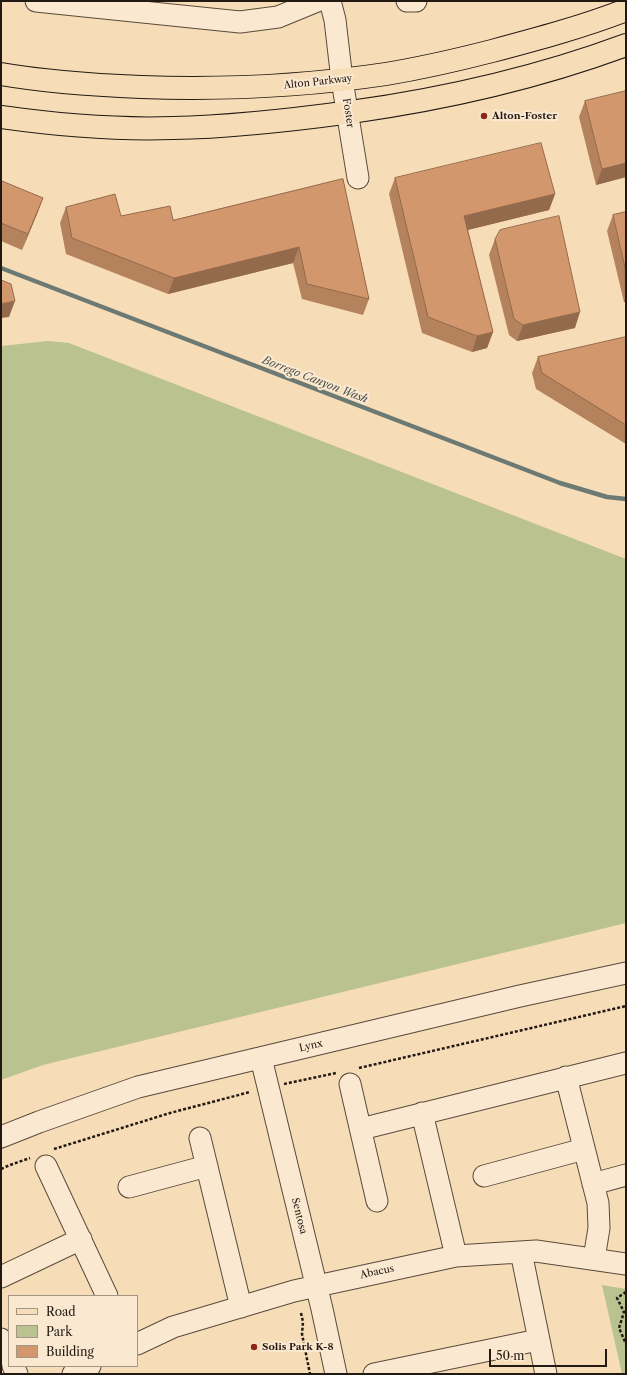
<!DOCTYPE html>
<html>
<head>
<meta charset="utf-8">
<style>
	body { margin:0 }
	#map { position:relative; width:627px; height:1375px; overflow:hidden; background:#f7ddb7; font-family:"Libre Caslon Text",serif }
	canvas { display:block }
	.frame { position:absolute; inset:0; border:2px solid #231913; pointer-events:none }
	.legend { position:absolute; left:8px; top:1295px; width:130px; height:72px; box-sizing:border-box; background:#fae9d0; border:1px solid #a49684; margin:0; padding:5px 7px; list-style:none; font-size:12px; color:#231913 }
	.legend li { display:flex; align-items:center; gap:8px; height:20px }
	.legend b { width:20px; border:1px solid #a49684 }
	.scale { position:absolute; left:489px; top:1349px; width:118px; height:18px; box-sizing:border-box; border:2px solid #231913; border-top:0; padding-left:5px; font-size:12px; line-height:14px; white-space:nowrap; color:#231913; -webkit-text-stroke:3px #fae9d0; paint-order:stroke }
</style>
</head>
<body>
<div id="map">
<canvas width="627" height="1375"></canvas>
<div class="frame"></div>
<ul class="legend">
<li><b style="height:5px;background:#f7ddb7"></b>Road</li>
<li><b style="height:11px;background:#bac290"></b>Park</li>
<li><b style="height:11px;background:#d3976d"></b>Building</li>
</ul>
<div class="scale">50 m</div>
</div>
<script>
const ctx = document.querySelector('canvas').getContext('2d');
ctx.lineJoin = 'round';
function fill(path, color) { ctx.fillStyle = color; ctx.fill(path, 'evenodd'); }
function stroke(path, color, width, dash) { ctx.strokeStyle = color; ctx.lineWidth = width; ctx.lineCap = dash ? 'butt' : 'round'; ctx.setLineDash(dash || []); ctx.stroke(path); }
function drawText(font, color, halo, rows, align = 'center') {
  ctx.font = font + ' "Libre Caslon Text",serif'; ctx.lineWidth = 4; ctx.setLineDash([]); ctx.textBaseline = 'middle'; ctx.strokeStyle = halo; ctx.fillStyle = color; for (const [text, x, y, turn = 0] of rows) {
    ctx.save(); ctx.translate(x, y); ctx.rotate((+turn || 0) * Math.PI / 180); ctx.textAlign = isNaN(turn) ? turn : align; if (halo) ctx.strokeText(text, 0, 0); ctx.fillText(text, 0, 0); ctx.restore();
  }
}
fill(new Path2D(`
	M48 341 69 343 626 559V923L43 1065 1 1080V346Z
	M602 1285 626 1289V1374H622Z`), '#bac290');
stroke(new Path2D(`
	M1 268 560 483 607 497 626 499`), '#6d7a73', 4.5);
const minor = new Path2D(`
	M36 1 240 22 278 17 317 1
	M330 1 335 20 342 80 358 178
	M407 1H416
	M261 1058 322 1309 336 1374
	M566 1077 598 1203 599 1228 594 1259
	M350 1084 377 1201
	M422 1113 456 1256
	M361 1129 626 1063
	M1 1137 39 1122 138 1087 520 996 626 973
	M200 1138 241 1307
	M46 1166 107 1296
	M484 1176 584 1149
	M593 1184 626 1175
	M129 1187 207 1166
	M521 1252 546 1374
	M1 1277 81 1239
	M1 1339 9 1357
	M137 1344 173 1327 294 1291 456 1256 536 1251 626 1264
	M13 1366 17 1374
	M73 1374 90 1366
	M374 1374 538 1340`);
const major = new Path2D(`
	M1 74C47 82 94 85 141 87 223 90 305 86 386 74 422 68 457 60 492 51 537 39 582 27 626 10
	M1 117C58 125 115 130 173 128 232 127 292 120 351 112 444 99 537 78 626 45`);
stroke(minor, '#584a3c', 23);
stroke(major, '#231913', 24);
stroke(new Path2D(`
	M359 1068 626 1006
	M284 1084 336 1073
	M54 1149 170 1113 250 1092
	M1 1169 10 1165 30 1158
	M626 1292 617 1298 624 1312 619 1328 626 1344
	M301 1313 303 1322 302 1334 310 1374`), '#231913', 2.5, [3, 2]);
stroke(minor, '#fae9d0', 21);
stroke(major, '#f7ddb7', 22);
fill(new Path2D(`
	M626 91V177L596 185 579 117 585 101Z
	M395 178 555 194 549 210 468 230 493 332 487 348 472 352 422 333 389 194Z
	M343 179 369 299 363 315 302 299 293 263 168 294 66 254 60 223 66 207 121 216 173 220Z
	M1 183 43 198 37 214 22 250 1 241Z
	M626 212V302H624L607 231 613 215Z
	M495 239 575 328 517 341 509 335 489 255Z
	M626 337V444L536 389 532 373 538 357Z`), '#b5825e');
fill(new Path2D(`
	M626 163V177L596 185 602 169Z
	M555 194 549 210 459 232 464 216Z
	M43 198 37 214 22 250 28 234Z
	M299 247 293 263 168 294 174 278Z
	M626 296V302H624Z
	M15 301 9 317 1 318V304Z
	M580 312 575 328 517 341 523 325Z
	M493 332 487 348 472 352 477 336Z`), '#946a4c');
const building = new Path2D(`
	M626 91V163L602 169 585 101Z
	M541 143 555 194 464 216 493 332 477 336 428 317 395 178Z
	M343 179 369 299 307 284 299 247 174 278 72 238 66 207 115 194 121 216 170 206 173 220Z
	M2 181 43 198 28 234 1 223V183Z
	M626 212V272L613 215Z
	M559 216 580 312 523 325 514 319 495 239 500 230Z
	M1 280 11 284 15 301 1 304Z
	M626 337V425L542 373 538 357Z`);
fill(building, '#d3976d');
stroke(building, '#946a4c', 1);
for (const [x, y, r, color] of [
	[484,116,4,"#8f2418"],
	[254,1347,4,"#8f2418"]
]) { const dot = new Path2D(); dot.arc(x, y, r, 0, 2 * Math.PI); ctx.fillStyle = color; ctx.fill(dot); stroke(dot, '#fae9d0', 1.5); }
drawText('10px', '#231913', '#fae9d0', [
	["Alton Parkway",318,82,-6],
	["Foster",348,113,81],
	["Lynx",311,1046,-13],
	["Sentosa",299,1216,76],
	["Abacus",377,1272,-12]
]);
drawText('bold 10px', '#231913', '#fae9d0', [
	["Alton-Foster",492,116],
	["Solis Park K-8",262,1347]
], 'left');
drawText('italic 11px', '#4e524b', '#fae9d0', [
	["Borrego Canyon Wash",315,380,21]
]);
</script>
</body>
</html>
